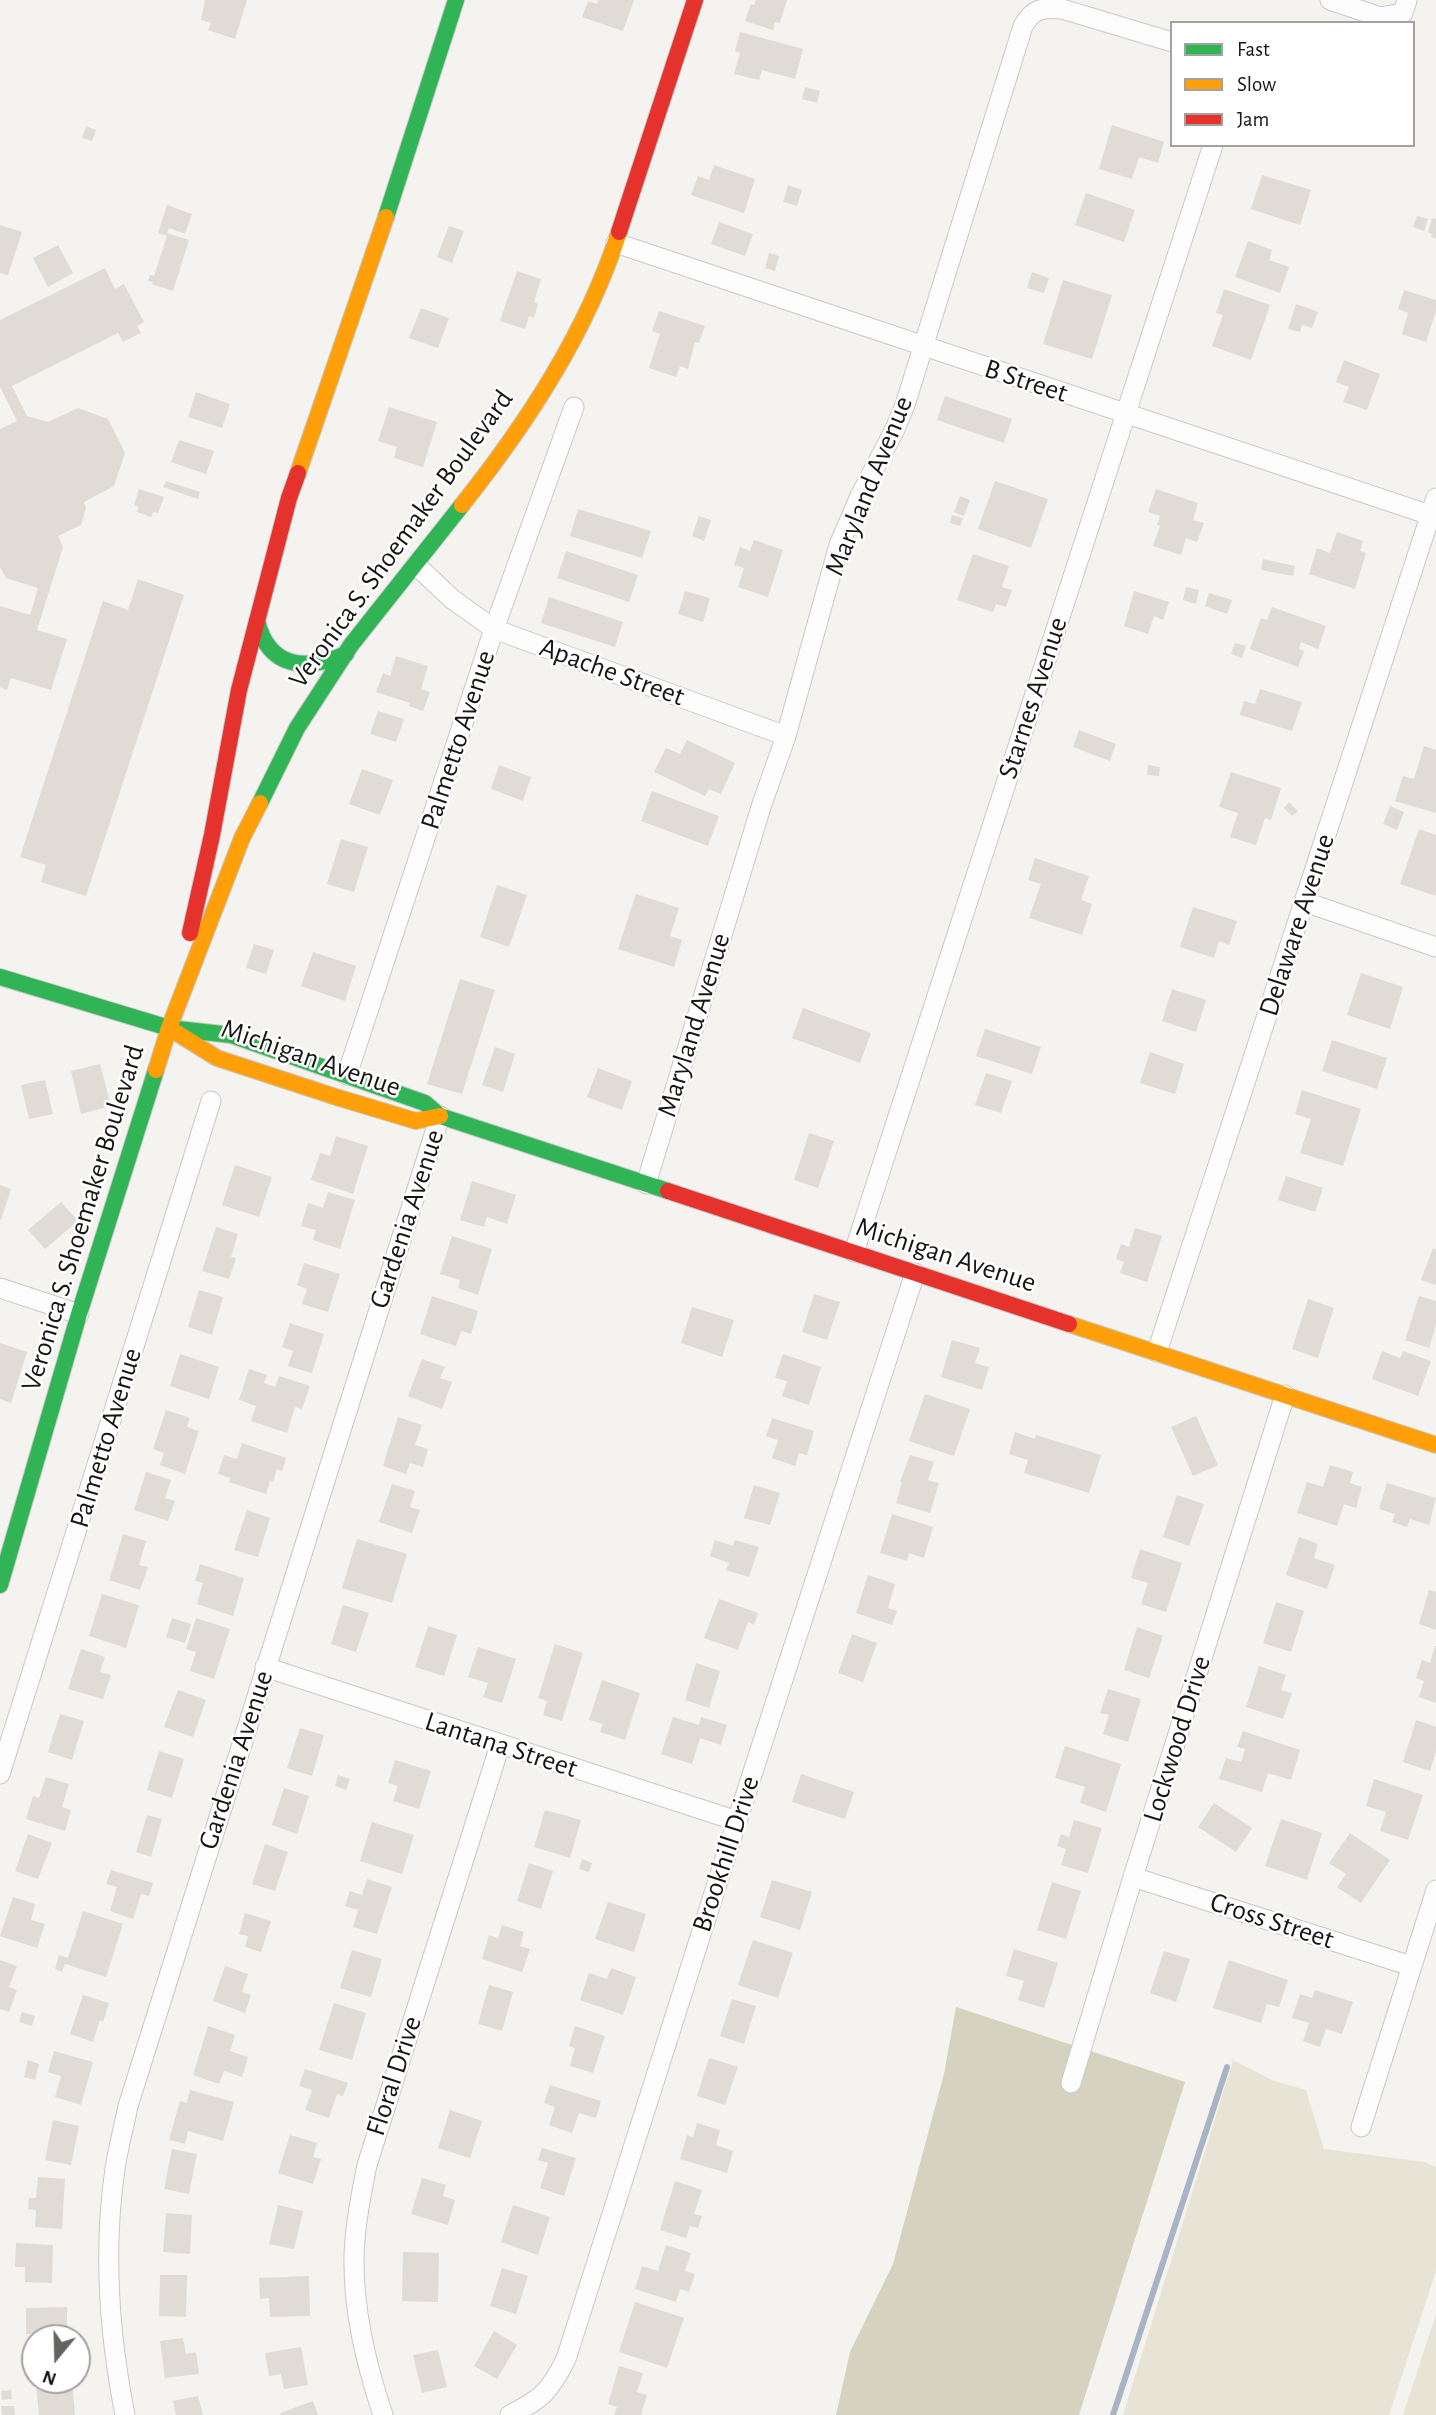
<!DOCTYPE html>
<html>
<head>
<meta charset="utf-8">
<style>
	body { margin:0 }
	#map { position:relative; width:1436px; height:2415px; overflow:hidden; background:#f4f3f0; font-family:"Alegreya Sans",sans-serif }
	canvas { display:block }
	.legend { position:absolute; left:1170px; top:21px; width:245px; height:126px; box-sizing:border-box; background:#fff; border:2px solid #a2a2a1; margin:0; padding:9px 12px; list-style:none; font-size:21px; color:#171615 }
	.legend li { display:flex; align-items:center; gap:14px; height:35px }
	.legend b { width:35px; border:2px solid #a2a2a1 }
	.north { position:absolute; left:21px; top:2324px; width:70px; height:70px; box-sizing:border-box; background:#fff; border:2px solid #a2a2a1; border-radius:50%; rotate:199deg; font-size:19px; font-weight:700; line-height:28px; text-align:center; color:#171615 }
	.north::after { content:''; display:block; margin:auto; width:24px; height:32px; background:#646362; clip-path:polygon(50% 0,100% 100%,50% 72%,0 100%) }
</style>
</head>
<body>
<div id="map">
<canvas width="1436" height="2415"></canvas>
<ul class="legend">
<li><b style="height:9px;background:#30b455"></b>Fast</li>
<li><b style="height:9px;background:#ff9f0a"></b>Slow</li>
<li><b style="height:9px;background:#e5322d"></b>Jam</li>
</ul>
<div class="north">N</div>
</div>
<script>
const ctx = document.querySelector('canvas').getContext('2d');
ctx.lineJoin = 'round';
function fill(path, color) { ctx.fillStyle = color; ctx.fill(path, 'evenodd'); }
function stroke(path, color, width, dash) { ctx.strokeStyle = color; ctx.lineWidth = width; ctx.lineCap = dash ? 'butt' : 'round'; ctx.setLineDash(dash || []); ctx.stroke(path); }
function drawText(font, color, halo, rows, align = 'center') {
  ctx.font = font + ' "Alegreya Sans",sans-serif'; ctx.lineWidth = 5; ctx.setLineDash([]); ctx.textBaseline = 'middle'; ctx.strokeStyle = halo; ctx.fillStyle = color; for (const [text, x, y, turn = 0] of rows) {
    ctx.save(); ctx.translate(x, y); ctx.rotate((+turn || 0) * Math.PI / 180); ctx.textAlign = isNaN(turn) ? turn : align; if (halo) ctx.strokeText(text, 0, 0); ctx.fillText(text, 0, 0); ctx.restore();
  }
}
fill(new Path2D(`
	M1229 2058 1274 2081 1306 2090 1324 2149 1424 2162 1436 2167V2271L1389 2415H1123L1233 2061Z
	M1436 2314V2415H1403Z`), '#e7e4d6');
fill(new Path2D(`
	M956 2007 1185 2082 1079 2415H836L850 2352 893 2264 944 2074Z`), '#d6d2c0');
stroke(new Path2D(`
	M1113 2415 1227 2067`), '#a8b3c4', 6);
fill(new Path2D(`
	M205 0H247L235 39 208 30 211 23 201 20Z
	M598 0H634L623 31 582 17 588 1 597 4Z
	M756 0H787L780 23 775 22 773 30 745 21 751 4 754 5Z
	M740 32 803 49 795 79 762 70 759 80 734 74 740 53 735 51Z
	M805 87 820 91 817 103 802 99Z
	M1112 125 1164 142 1158 163 1139 157 1132 179 1099 169Z
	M86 126 96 130 92 141 82 138Z
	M714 165 755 179 744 213 691 195 698 176 709 180Z
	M1262 175 1311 190 1300 225 1251 209Z
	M788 185 802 190 797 206 783 202Z
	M1086 193 1135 210 1124 242 1075 225Z
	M167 205 192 214 185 234 169 228 167 233 189 240 173 291 152 284 153 282 148 281 150 275 154 276 167 236 158 233Z
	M1417 216 1428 219 1424 231 1413 227Z
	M1432 218 1436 219V239L1431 237 1432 234 1428 232Z
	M719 222 753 234 745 256 711 244Z
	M0 225 22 232 8 275 0 273Z
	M449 226 464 231 452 263 437 257Z
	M1248 241 1272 250 1269 260 1289 267 1280 293 1235 277Z
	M58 245 73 273 48 287 33 258Z
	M769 253 779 256 775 271 765 268Z
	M105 268 115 289 124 284 144 322 137 326 141 333 123 342 118 333 12 386 27 416 48 422 78 408 108 419 125 453 114 486 84 502 86 508 81 525 58 536 63 547 37 630 67 639 51 690 11 678 7 690 0 687V606L30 615 38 588 6 578 0 567V429L17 421 0 387V320Z
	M517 271 541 279 534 302 538 304 534 318 529 316 525 329 500 321Z
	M1032 272 1049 278 1044 293 1027 288Z
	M1063 280 1112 295 1092 359 1043 344Z
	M1224 289 1270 305 1251 360 1212 346 1223 315 1216 313Z
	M1404 290 1436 300V311L1426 342 1402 334 1408 313 1398 309Z
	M1296 304 1318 312 1312 328 1302 325 1300 332 1288 329Z
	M421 308 449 318 438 348 409 338Z
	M659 311 705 326 699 343 695 342 688 369 680 366 676 377 649 368 660 334 652 331Z
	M1344 360 1380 374 1367 410 1343 402 1349 387 1336 382Z
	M196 392 230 404 222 428 188 417Z
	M945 396 1012 419 1004 443 937 420Z
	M389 407 437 422 423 467 394 458 397 447 378 441Z
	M179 440 214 451 206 474 171 462Z
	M166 481 200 492 198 499 163 487Z
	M995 481 1048 499 1031 548 978 529Z
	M139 489 164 497 158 513 153 512 151 517 137 512 139 507 134 505Z
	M1156 489 1198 503 1193 520 1204 523 1197 542 1186 538 1181 555 1153 546 1160 526 1157 525 1160 516 1148 512Z
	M960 496 970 500 964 516 954 512Z
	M578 509 651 531 642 558 570 536Z
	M952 515 963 518 960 526 950 523Z
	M699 516 711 520 704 541 692 536Z
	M1337 532 1363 541 1360 551 1366 553 1355 589 1309 574 1317 548 1330 553Z
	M754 540 783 550 768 597 738 587 744 568 734 565 740 547 750 551Z
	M566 551 638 575 629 602 557 578Z
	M973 554 1009 566 1002 587 1012 590 1006 607 996 604 993 612 957 600Z
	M1263 559 1295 566 1293 576 1261 570Z
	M138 579 184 595 86 896 41 882 46 865 20 857 103 601 128 610Z
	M1186 587 1199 590 1196 604 1183 600Z
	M685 591 710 598 703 622 678 614Z
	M1134 591 1169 602 1163 620 1154 616 1148 634 1124 626Z
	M1209 593 1232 600 1227 614 1205 606Z
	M549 597 623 622 615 647 541 623Z
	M1272 607 1326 626 1318 649 1301 642 1299 649 1304 651 1298 667 1250 649 1261 618 1267 620Z
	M1235 643 1246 646 1242 658 1231 654Z
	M396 656 428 666 421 689 430 692 423 711 409 706 410 703 376 692 383 673 390 676Z
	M1260 689 1302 702 1292 731 1240 715 1244 701 1255 704Z
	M378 711 404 719 396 742 370 734Z
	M1079 730 1116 744 1110 761 1073 747Z
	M687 740 735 763 721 794 709 789 705 796 654 772 666 748 680 754Z
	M1424 746 1436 750V813L1395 801 1403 776 1414 779Z
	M499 765 531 777 523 801 491 789Z
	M1148 765 1160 767 1159 776 1147 775Z
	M362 769 393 780 380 815 349 804Z
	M1231 772 1281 788 1271 820 1265 818 1256 845 1230 837 1238 813 1219 807Z
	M652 791 719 816 708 846 641 821Z
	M1289 802 1298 811 1292 816 1284 808Z
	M1390 806 1404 812 1397 830 1383 824Z
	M1419 829 1436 835V896L1400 884Z
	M341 839 368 847 354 892 327 884Z
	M1035 858 1089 876 1081 900 1092 904 1082 935 1029 918 1041 884 1028 880Z
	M497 885 527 895 509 947 480 937Z
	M636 894 679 908 670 936 682 940 674 967 618 949Z
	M1193 907 1237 921 1229 945 1219 941 1214 958 1180 947Z
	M254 944 274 950 266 974 246 968Z
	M313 952 356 966 345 1001 301 986Z
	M1361 973 1403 987 1390 1029 1347 1015Z
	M460 979 495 990 462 1094 427 1084Z
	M1172 989 1206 1000 1196 1032 1162 1021Z
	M803 1008 871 1033 860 1063 792 1038Z
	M985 1029 1041 1047 1032 1074 976 1056Z
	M1332 1040 1387 1058 1377 1089 1322 1071Z
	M495 1047 515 1054 503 1092 482 1085Z
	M1150 1052 1184 1064 1175 1094 1140 1083Z
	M100 1064 111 1106 81 1114 71 1071Z
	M598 1068 632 1081 622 1110 587 1097Z
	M986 1073 1012 1081 1001 1113 975 1105Z
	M45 1080 53 1114 29 1119 21 1085Z
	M1302 1090 1361 1109 1343 1166 1300 1153 1311 1119 1295 1114Z
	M809 1133 834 1141 818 1188 794 1180Z
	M336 1136 368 1146 353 1194 311 1180 320 1153 330 1156Z
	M235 1165 272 1177 259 1217 222 1205Z
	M1286 1176 1323 1188 1315 1212 1278 1200Z
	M472 1181 516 1195 507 1224 487 1217 484 1227 460 1220Z
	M0 1185 11 1189 1 1220H0Z
	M328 1192 355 1200 340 1249 313 1240 316 1230 301 1226 308 1203 323 1208Z
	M61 1202 78 1221 45 1249 28 1230Z
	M216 1227 238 1234 231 1257 236 1258 229 1279 202 1271Z
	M1135 1228 1162 1236 1147 1282 1120 1273 1124 1262 1116 1259 1121 1244 1129 1247Z
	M452 1236 492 1249 478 1295 458 1288 460 1280 440 1274Z
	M1433 1248 1436 1249V1285L1421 1280Z
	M304 1263 340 1274 328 1312 302 1304 307 1289 297 1285Z
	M199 1290 223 1297 212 1335 188 1327Z
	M814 1294 840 1302 827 1340 802 1332Z
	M432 1296 478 1311 471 1334 461 1331 456 1346 420 1334Z
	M1419 1296 1436 1301V1325L1429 1348 1405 1340Z
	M1308 1299 1334 1308 1318 1358 1292 1349Z
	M692 1307 734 1320 722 1357 681 1343Z
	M290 1323 324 1334 312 1373 288 1366 293 1351 282 1347Z
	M952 1340 980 1348 975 1363 989 1367 982 1390 941 1377Z
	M0 1343 27 1352 11 1403 0 1399Z
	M1382 1351 1400 1358 1403 1351 1431 1361 1418 1396 1372 1379Z
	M180 1354 219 1367 209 1399 170 1386Z
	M783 1354 821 1367 809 1405 782 1396 787 1381 775 1378Z
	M422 1359 445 1367 440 1378 452 1382 442 1409 408 1396Z
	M249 1369 267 1375 264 1383 275 1387 279 1376 310 1386 302 1409 295 1407 287 1433 251 1421 256 1406 239 1400Z
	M925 1394 970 1409 954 1456 909 1441Z
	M166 1410 190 1418 187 1427 199 1431 185 1474 160 1465 164 1453 153 1449Z
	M1196 1416 1218 1465 1193 1476 1171 1427Z
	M398 1417 422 1425 415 1445 428 1449 423 1467 410 1463 406 1474 383 1466Z
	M772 1418 814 1431 807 1455 799 1453 795 1466 772 1458 778 1440 766 1436Z
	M1015 1432 1035 1439 1036 1435 1101 1455 1089 1493 1024 1473 1028 1460 1009 1454Z
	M242 1443 286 1458 282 1471 277 1469 273 1482 270 1481 266 1494 229 1482 230 1478 218 1474 224 1455 237 1459Z
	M910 1455 934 1462 928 1480 939 1483 930 1513 896 1503 902 1482H900Z
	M1330 1465 1353 1472 1350 1483 1362 1487 1356 1508 1344 1504 1337 1526 1297 1513 1307 1482 1323 1487Z
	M146 1472 171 1480 165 1498 175 1501 168 1521 134 1510Z
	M1387 1483 1436 1498 1429 1525 1410 1519 1407 1527 1392 1522 1395 1514 1379 1509Z
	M392 1484 415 1491 410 1507 420 1510 412 1533 379 1522Z
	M754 1485 780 1493 770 1525 744 1518Z
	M1177 1495 1204 1504 1189 1546 1163 1537Z
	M247 1510 270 1518 258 1557 234 1550Z
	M892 1514 933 1527 924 1558 909 1553 907 1561 880 1553Z
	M123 1534 146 1541 139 1565 148 1567 140 1590 109 1580Z
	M1299 1537 1318 1544 1314 1558 1335 1565 1327 1589 1286 1575Z
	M357 1539 407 1554 392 1603 342 1588Z
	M715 1540 733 1546 735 1540 759 1547 749 1577 726 1570 729 1563 710 1556Z
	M1140 1549 1182 1563 1166 1612 1141 1604 1148 1583 1131 1578Z
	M200 1564 244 1578 233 1616 197 1604 203 1583 195 1581Z
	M868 1575 895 1584 888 1608 897 1611 892 1625 856 1613Z
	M1429 1590 1436 1592V1630L1419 1624Z
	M102 1594 139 1605 126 1648 89 1636Z
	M719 1599 758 1613 754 1625 748 1622 738 1650 704 1638Z
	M1276 1602 1304 1611 1291 1652 1263 1643Z
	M343 1605 369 1613 356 1652 331 1644Z
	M172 1618 191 1624 185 1643 166 1637Z
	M196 1618 230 1629 214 1679 190 1671 196 1652 186 1649Z
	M428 1626 457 1635 444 1676 415 1667Z
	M1137 1627 1163 1636 1149 1678 1124 1670Z
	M852 1634 877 1643 863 1682 838 1673Z
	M555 1644 583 1653 562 1721 543 1715 547 1701 538 1698Z
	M1435 1646H1436V1703L1419 1697 1424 1681 1416 1678 1422 1660 1430 1663Z
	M478 1647 516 1659 502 1703 483 1697 488 1683 468 1677Z
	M81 1649 105 1657 100 1672 111 1675 103 1699 68 1689Z
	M696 1663 720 1671 709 1708 685 1700Z
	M1259 1666 1286 1675 1281 1690 1292 1693 1283 1719 1246 1707Z
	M602 1680 640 1693 625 1740 600 1732 603 1724 589 1720Z
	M1108 1689 1141 1699 1128 1742 1103 1734 1109 1715 1100 1713Z
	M178 1690 206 1700 193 1737 164 1727Z
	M60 1714 84 1721 72 1760 48 1752Z
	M673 1717 699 1725 701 1717 727 1725 721 1745 700 1738 692 1764 661 1754Z
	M1416 1720 1436 1727V1751L1430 1771 1403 1762Z
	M300 1728 324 1735 312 1776 287 1768Z
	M1243 1731 1300 1750 1291 1780 1268 1773 1262 1792 1219 1779 1226 1758 1241 1762 1245 1749 1237 1747Z
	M1065 1746 1121 1764 1106 1812 1080 1803 1085 1787 1055 1778Z
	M159 1751 184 1759 172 1798 147 1790Z
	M395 1760 431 1771 419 1809 393 1801 398 1786 388 1783Z
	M801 1774 854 1792 845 1819 792 1802Z
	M338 1775 350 1779 346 1790 335 1786Z
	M46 1777 69 1784 62 1807 71 1810 65 1831 26 1819 33 1796 39 1798Z
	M1374 1779 1423 1795 1408 1840 1380 1831 1386 1812 1366 1806Z
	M284 1788 309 1796 297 1834 272 1825Z
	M1214 1803 1252 1828 1236 1852 1198 1827Z
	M545 1810 581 1820 570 1858 534 1847Z
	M147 1815 162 1819 151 1857 136 1852Z
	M1281 1819 1322 1833 1307 1880 1265 1866Z
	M1074 1820 1102 1828 1088 1873 1061 1865 1066 1849 1057 1846 1061 1834 1069 1837Z
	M372 1822 414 1835 402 1874 360 1861Z
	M1350 1833 1390 1860 1361 1903 1337 1887 1346 1874 1329 1863Z
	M28 1834 52 1843 38 1879 15 1871Z
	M265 1844 288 1852 275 1891 252 1884Z
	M582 1859 592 1863 589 1872 579 1869Z
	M529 1863 553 1871 541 1909 517 1901Z
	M111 1870 153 1883 149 1896 141 1894 133 1919 110 1911 117 1887 106 1884Z
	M367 1879 392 1887 377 1934 353 1927 358 1910 345 1906 350 1891 362 1895Z
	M772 1880 812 1892 800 1930 760 1917Z
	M1052 1882 1081 1891 1066 1939 1037 1930Z
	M13 1897 35 1904 31 1920 45 1924 37 1948 0 1936Z
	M608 1902 646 1914 634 1952 595 1939Z
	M83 1911 123 1924 106 1977 65 1964 62 1972 55 1969 59 1955 68 1958Z
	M245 1913 271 1921 261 1952 245 1947 248 1936 239 1934Z
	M502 1925 524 1932 520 1946 530 1949 522 1972 482 1959 489 1935 498 1938Z
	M753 1940 793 1953 778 1998 738 1985Z
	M1014 1949 1058 1963 1044 2008 1018 2000 1024 1981 1006 1976Z
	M352 1950 382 1959 371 1997 340 1988Z
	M1164 1951 1190 1959 1176 2002 1150 1993Z
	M0 1960 17 1966 9 1987 17 1990 9 2012 0 2009Z
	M1229 1960 1288 1980 1279 2007 1267 2004 1261 2023 1213 2008Z
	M225 1966 248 1974 242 1992 251 1995 245 2013 213 2001Z
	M611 1968 636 1977 623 2015 580 2000 589 1973 607 1979Z
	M489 1985 513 1992 502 2031 478 2024Z
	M1315 1990 1353 2002 1342 2034 1326 2029 1320 2047 1303 2041 1309 2023 1292 2018 1300 1994 1312 1998Z
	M83 1995 109 2003 103 2022 100 2020 93 2042 70 2034Z
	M732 1999 756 2006 744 2044 720 2036Z
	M334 2003 366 2013 352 2060 319 2050Z
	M22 2012 35 2016 32 2026 19 2022Z
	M208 2026 235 2035 230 2051 248 2057 242 2077 224 2071 219 2084 193 2075Z
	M575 2026 605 2036 593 2073 570 2066 575 2048 569 2046Z
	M54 2051 93 2062 81 2105 55 2097 61 2076 48 2072Z
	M709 2058 738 2067 725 2105 697 2096Z
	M28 2060 39 2064 35 2080 24 2077Z
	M305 2069 348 2083 343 2096 337 2094 329 2118 305 2110 312 2090 299 2086Z
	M550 2085 601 2101 596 2118 579 2113 572 2133 549 2125 555 2107 544 2103Z
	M190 2090 234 2102 223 2141 188 2131 185 2144 169 2140 180 2101 187 2103Z
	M450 2110 482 2121 470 2158 438 2148Z
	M53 2120 79 2126 71 2165 45 2160Z
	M697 2123 720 2130 716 2145 733 2151 727 2173 680 2159 687 2135 693 2137Z
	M290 2135 317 2143 313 2157 321 2159 313 2184 278 2173Z
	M542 2148 576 2158 564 2196 540 2188 548 2163 538 2160Z
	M172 2149 197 2154 189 2194 164 2189Z
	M38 2177 65 2179 62 2229 35 2227 36 2210 28 2209 29 2198H36Z
	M422 2178 446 2185 443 2196 455 2200 448 2225 411 2214Z
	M675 2181 702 2190 694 2214 702 2216 698 2228 690 2226 686 2238 660 2230Z
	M278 2205 303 2211 294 2249 269 2244Z
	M513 2205 550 2217 538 2255 501 2242Z
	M166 2213 192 2215 190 2254 163 2252Z
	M16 2243 53 2245 52 2283 25 2282V2267H15Z
	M666 2245 691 2253 685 2271 695 2274 689 2292 680 2289 676 2302 635 2289 642 2266 658 2271Z
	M403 2252 439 2253 438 2302 402 2301Z
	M502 2268 528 2276 516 2314 490 2306Z
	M160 2275H187L186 2317 159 2316Z
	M309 2276 310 2316 270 2317 269 2298 260 2299 259 2278Z
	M635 2302 684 2318 667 2368 619 2352Z
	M67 2307V2338H41V2334H26V2308Z
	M494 2331 517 2345 497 2379 474 2366Z
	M183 2338 186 2354 196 2352 199 2374 165 2378 160 2341Z
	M301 2347 308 2385 284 2389 281 2374 269 2376 265 2353Z
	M438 2350 447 2387 422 2393 413 2355Z
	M619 2366 643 2373 637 2392 647 2395 641 2415H614L617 2407 608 2404Z
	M46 2380H72L75 2415H39L36 2385 47 2384Z
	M11 2390 12 2399 2 2400 1 2391Z
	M198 2396 203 2415H176L173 2401Z
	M313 2401 318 2415H281L280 2413Z
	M1 2406H14L15 2415H2Z`), '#e1dbd5');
const street = new Path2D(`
	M1330 0 1380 17 1403 13 1407 0
	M616 243 1436 517
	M416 565 452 599 494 629 786 736
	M1305 902 1436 947
	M347 1075 494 629 574 407
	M646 1184 762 804 786 736 839 545 860 496 895 429 905 405 1023 26C1033 9 1042 7 1062 9L1172 42
	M854 1252 1213 145
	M0 1288 79 1314
	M1157 1352 1436 498
	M265 1667 737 1821
	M0 1774 211 1101
	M1133 1877 1411 1966
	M1071 2083 1133 1877 1285 1395
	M1361 2127 1436 1890
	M125 2415C109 2334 103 2251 115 2169 118 2148 124 2127 128 2106L440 1116
	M383 2415C366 2364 353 2311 354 2256 355 2225 361 2195 367 2165L500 1745
	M510 2415C542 2399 550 2391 566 2359L737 1821 915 1273`);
const fast = new Path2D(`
	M386 217 456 0
	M257 621C269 669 306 671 346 654
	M260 803 297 728 351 645 462 505
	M0 977 169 1028 231 1035 425 1103 440 1116 668 1191
	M0 1585 79 1314 156 1070`);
const slow = new Path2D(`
	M298 473 386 217
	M462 505C527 423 587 332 619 232
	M177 1033 217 1058 336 1097 416 1121 440 1116
	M156 1070 169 1028 242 838 260 803
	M1069 1324 1436 1445`);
const jam = new Path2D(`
	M619 232 695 0
	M190 933 212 835 239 690 289 498 298 473
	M668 1191 1069 1324`);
stroke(street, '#c8c8c6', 21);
stroke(fast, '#c8c8c6', 18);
stroke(slow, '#c8c8c6', 18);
stroke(jam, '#c8c8c6', 18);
stroke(street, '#fdfdfd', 19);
stroke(fast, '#30b455', 16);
stroke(slow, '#ff9f0a', 16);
stroke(jam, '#e5322d', 16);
drawText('28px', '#171615', '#fff', [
	["B Street",1026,381,18],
	["Maryland Avenue",869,486,-68],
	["Veronica S. Shoemaker Boulevard",401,539,-54],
	["Apache Street",612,672,20],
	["Starnes Avenue",1033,698,-72],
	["Palmetto Avenue",458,740,-72],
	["Delaware Avenue",1297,925,-72],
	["Maryland Avenue",694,1025,-73],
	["Michigan Avenue",311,1058,19],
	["Veronica S. Shoemaker Boulevard",83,1218,-73],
	["Gardenia Avenue",407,1219,-72],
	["Michigan Avenue",946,1255,18],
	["Palmetto Avenue",106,1438,-73],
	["Lockwood Drive",1177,1739,-73],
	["Lantana Street",501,1745,18],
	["Gardenia Avenue",236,1760,-72],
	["Brookhill Drive",726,1854,-72],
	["Cross Street",1272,1921,18],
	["Floral Drive",394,2076,-72]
]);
</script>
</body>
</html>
